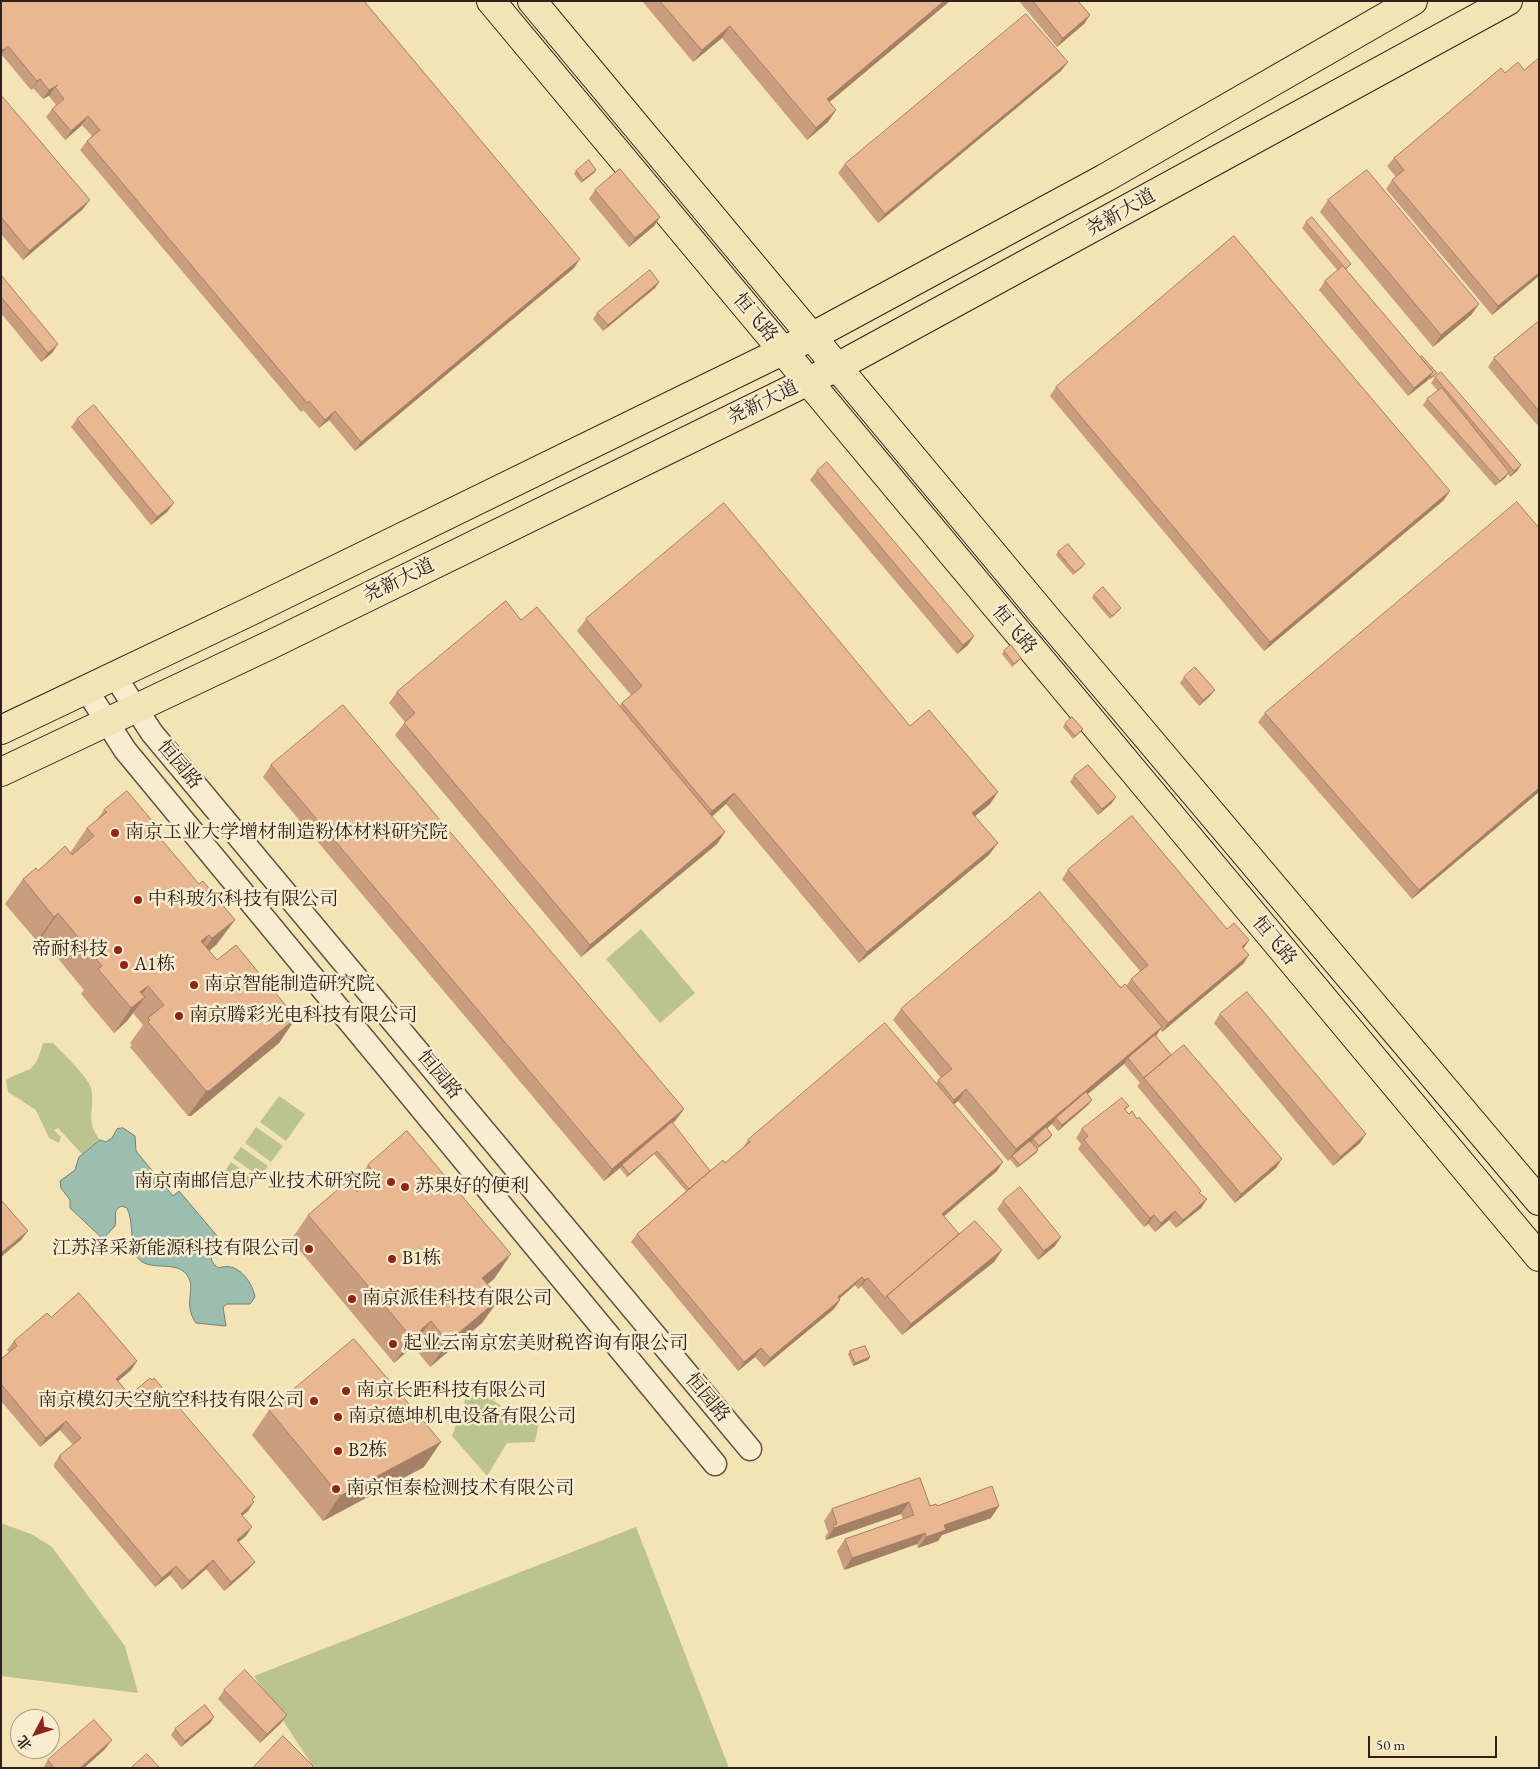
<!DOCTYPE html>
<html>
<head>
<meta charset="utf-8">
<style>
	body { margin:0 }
	#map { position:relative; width:1540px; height:1769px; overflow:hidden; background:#f4e3b5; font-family:"EB Garamond","Noto Serif SC",serif }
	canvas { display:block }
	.frame { position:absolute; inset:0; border:2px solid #2f221c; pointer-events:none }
	.north { position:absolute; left:10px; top:1709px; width:50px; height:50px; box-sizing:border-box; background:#f8edcf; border:1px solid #a89c87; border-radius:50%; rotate:230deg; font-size:14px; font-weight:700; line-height:20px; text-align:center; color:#2f221c }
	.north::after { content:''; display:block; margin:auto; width:18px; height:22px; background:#8f2418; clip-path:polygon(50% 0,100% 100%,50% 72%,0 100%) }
	.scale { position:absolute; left:1368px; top:1736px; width:129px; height:22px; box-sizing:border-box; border:2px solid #2f221c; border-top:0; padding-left:6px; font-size:15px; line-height:18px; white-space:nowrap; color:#2f221c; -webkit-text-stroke:4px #f8edcf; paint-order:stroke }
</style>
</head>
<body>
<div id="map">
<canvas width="1540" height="1769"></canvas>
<div class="frame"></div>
<div class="north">北</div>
<div class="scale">50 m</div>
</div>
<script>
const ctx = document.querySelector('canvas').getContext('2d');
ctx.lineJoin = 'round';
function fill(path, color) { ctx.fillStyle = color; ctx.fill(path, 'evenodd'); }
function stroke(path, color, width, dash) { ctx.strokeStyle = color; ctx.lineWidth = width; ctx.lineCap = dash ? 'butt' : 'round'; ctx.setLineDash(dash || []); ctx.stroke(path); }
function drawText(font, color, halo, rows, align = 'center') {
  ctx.font = font + ' "EB Garamond","Noto Serif SC",serif'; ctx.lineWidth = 5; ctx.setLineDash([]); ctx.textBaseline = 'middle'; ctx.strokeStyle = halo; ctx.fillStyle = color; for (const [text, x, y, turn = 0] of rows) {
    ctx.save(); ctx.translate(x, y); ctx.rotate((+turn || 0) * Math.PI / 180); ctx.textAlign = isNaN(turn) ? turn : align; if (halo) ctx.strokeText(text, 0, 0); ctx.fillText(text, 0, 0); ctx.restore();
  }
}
fill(new Path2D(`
	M641 929 695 993 660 1023 606 959Z
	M43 1043H53C62 1053 87 1075 91 1088 96 1109 84 1119 100 1140L82 1154 58 1128 54 1130 61 1137 59 1143 49 1138 36 1110 8 1092 6 1080C30 1066 34 1076 43 1043Z
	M279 1096 305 1114 286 1141 260 1122Z
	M256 1127 283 1146 271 1162 245 1143Z
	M241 1147 268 1166 260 1177 233 1158Z
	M231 1162 257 1181 249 1189 225 1171Z
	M513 1385 517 1392 493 1400 524 1423 534 1421 539 1413 540 1416 535 1442 507 1443 487 1476 452 1436 466 1397Z
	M1 1523 33 1535 52 1547 125 1646 138 1693 1 1676Z
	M636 1527 729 1768H314L254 1676Z`), '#bcc48d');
const water = new Path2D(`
	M123 1128 135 1136 136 1151 173 1196 179 1191 218 1237C213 1248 205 1260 219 1268 237 1261 252 1281 255 1297L250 1304H227L223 1307 226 1326 196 1323C182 1303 197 1289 187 1275 175 1258 146 1275 135 1254 130 1243 134 1223 127 1208L122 1206C112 1209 117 1218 115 1226L103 1239 70 1208V1200L61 1188 60 1181 75 1170 79 1157 100 1140 106 1142 112 1138 117 1129Z`);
fill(water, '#9cbeb1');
stroke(water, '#708075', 1);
const minor = new Path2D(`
	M114 675 152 733 750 1449
	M86 689 125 750 715 1464`);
const major = new Path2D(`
	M491 1 1539 1257
	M532 1 1049 621 1539 1201
	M1 730 253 610 813 336 1105 178 1413 1
	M1 772 270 645 839 366 1508 1`);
stroke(minor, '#605242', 25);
stroke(major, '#2f221c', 30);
stroke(minor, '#f8edcf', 22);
stroke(major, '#f4e3b5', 28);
fill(new Path2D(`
	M1 1 574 268 355 451 329 420 319 428 303 410 301 412 80 150 87 141 92 136 82 125 65 140 46 117 52 109 56 105 49 96 50 95 43 99 33 88 31 90 2 55H1Z
	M642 1H950L829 102 836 110 828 122 807 140 722 38 693 62Z
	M1019 1H1078L1090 15 1084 24 1057 47Z
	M1068 62 1061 71 878 223 838 173 845 164Z
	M1 95 83 209 23 260 1 234Z
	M1394 158 1539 276 1492 315 1386 189 1392 180 1396 177 1387 166Z
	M596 170 594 173 581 183 574 174 576 171Z
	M595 190 660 217 654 226 629 247 589 199Z
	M1328 200 1479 304 1471 315 1433 347 1320 212Z
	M1306 222 1435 376 1429 380 1428 379 1408 396 1319 290 1325 281 1338 271 1302 228Z
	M1 275 52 353 41 362 1 313Z
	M659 282 655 288 603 331 593 319 597 313Z
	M1539 321V427L1488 367 1494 358Z
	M1435 377 1521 465 1517 471 1510 477 1508 474 1505 478 1495 486 1423 405 1427 399 1438 391 1431 383Z
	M1056 387 1444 500 1264 651 1050 396Z
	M77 419 174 503 167 512 151 525 71 427Z
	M817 471 968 645 957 654 810 480Z
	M1539 528V792L1412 899 1258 722 1265 713Z
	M1058 552 1083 567 1073 575 1056 555Z
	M1094 595 1121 608 1119 611 1110 619 1092 598Z
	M586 619 910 726 990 804 975 816 989 855 859 963 726 804 712 817 725 832 717 844 581 957 395 735 405 722 389 703 397 692 521 620 619 706 622 703 631 695 577 631Z
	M1004 651 1021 658 1019 661 1012 667 1002 654Z
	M1184 677 1210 696 1199 706 1180 683Z
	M1065 724 1081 732 1073 739 1063 727Z
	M271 765 684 1109 675 1121 672 1123 710 1171 725 1163 742 1149 748 1140 936 1083 941 1078 893 1020 901 1009 1121 988 1127 985 1131 979 1140 971 1062 879 1068 870 1227 929 1249 940 1243 949 1249 955 1243 964 1162 1032 1160 1029 1156 1036 1171 1055 1276 1168 1235 1203 1137 1086 1140 1083 1124 1064 1088 1094V1105L1058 1131 1052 1124 1053 1123 1047 1128 1052 1135 1050 1138 1037 1149 1031 1142 1032 1141 1031 1142 1036 1153 1017 1168 1010 1159 1008 1161 958 1101 954 1104 997 1171 944 1216 959 1234 1002 1250 994 1262 902 1335 861 1286 858 1289 855 1285 839 1299 840 1300 834 1309 764 1367 755 1357 738 1371 631 1242 637 1234 686 1191 654 1154 627 1177 620 1168 604 1181 263 777Z
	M1074 776 1112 803 1098 815 1070 782Z
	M104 810 156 833 217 944 209 951 217 960 296 1018 279 1043 191 1116H188L130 1047 132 1045 130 1043 143 1025 133 1013 127 1021 114 1033 81 994 84 990 41 938 37 941 5 904 23 879 70 853 87 828 96 821Z
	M1220 1014 1360 1143 1333 1166 1214 1023Z
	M1129 1106 1125 1110 1129 1114 1137 1119 1200 1194 1207 1199 1201 1208 1176 1228 1169 1220 1155 1232 1148 1224 1144 1227 1078 1149 1081 1144 1076 1138 1082 1129Z
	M368 1165 494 1279 487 1284 500 1298 482 1323 430 1367 413 1346 394 1363 291 1240 308 1215 353 1187Z
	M1003 1201 1055 1246 1038 1260 997 1209Z
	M51 1317 137 1361 131 1370 118 1381 130 1395 253 1501 248 1511 242 1516 246 1536 238 1542 255 1562 248 1570 224 1591 206 1569 182 1590 170 1575 155 1587 54 1467V1464L60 1455 73 1445 60 1430 40 1447 1 1401V1359L9 1352 7 1350 14 1341Z
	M850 1351 870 1357 868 1360 853 1366 848 1354Z
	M269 1410 424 1467 323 1521 252 1435Z
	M920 1478 930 1506H937L991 1518 942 1535 938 1541 918 1548 917 1544 844 1570 837 1551 845 1539 903 1519 901 1514 826 1540 825 1537 828 1532 824 1521 832 1509Z
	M224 1690 281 1723 260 1743 218 1699Z
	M214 1717 210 1723 181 1747 171 1735 175 1729Z
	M105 1749 84 1768H43L48 1760Z`), '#c99d7e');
fill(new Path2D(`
	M944 1H950L819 111 827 99Z
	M1090 15 1084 24 1057 47 1063 38Z
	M730 26 722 38 693 62 702 50Z
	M8 46 1 55V53L3 50Z
	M1068 62 1061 71 878 223 885 214Z
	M40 79 33 88 31 90 37 81Z
	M58 85 55 87 50 95 43 99 49 90Z
	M836 110 828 122 807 140 816 128Z
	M88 116 82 125 65 140 71 131Z
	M596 170 594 173 581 183 583 180Z
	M90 200 83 209 23 260 29 251Z
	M660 217 654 226 629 247 635 238Z
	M580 259 574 268 355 451 361 442Z
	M1539 273V276L1492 315 1498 306Z
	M659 282 655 288 603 331 608 325Z
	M1479 304 1471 315 1433 347 1441 335Z
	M58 344 52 353 41 362 48 353Z
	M1433 372 1427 381 1408 396 1414 388Z
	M335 411 329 420 319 428 325 420Z
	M1521 465 1517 471 1510 477 1514 471Z
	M1509 472 1505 478 1495 486Z
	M1450 491 1444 500 1264 651 1270 642Z
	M174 503 167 512 151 525 157 517Z
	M974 636 968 645 957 654 963 645Z
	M1215 690 1210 696 1199 706 1203 700Z
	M1539 788V792L1412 899 1419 890Z
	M998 792 990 804 964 825 972 813Z
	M734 793 726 804 704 823 712 811Z
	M1116 797 1112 803 1098 815 1102 809Z
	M725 832 717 844 581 957 590 945Z
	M998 843 989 855 859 963 867 952Z
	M58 913 41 938 37 941 54 917Z
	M235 920 217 944 195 963 212 938Z
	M209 935 192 960 201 941Z
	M1249 940 1243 949 1242 947Z
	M1249 955 1243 964 1162 1032 1168 1023Z
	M148 986 134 1006 145 997 127 1021 114 1033 131 1008 140 992Z
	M296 1018 279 1043 191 1116H188L206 1091Z
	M1162 1027 1154 1039 1128 1058 1124 1064 1057 1119 1056 1118 1053 1123 1034 1139H1033L1032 1141 1013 1157 1012 1156 1008 1161 1016 1149Z
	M966 1089 958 1101 946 1111 954 1100Z
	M1092 1100 1088 1105 1058 1131 1062 1125Z
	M684 1109 675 1121 622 1165 620 1168 604 1181 612 1169Z
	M1366 1134 1360 1143 1333 1166 1340 1157Z
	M1052 1135 1050 1138 1037 1149 1039 1146Z
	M1038 1150 1036 1153 1017 1168 1020 1165Z
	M657 1151 654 1154 627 1177 629 1174Z
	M1282 1159 1276 1168 1235 1203 1241 1194Z
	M1003 1162 997 1171 936 1223 942 1214Z
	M1207 1199 1201 1208 1176 1228 1183 1220Z
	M1175 1211 1169 1220 1155 1232 1161 1223Z
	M1154 1215 1148 1224 1144 1227 1150 1218Z
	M28 1231 21 1240 1 1257V1253Z
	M1061 1237 1055 1246 1038 1260 1044 1251Z
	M1002 1250 994 1262 902 1335 911 1324Z
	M511 1254 494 1279 465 1303 482 1278Z
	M862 1277 855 1285 832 1305 838 1297Z
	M868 1278 861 1286 858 1289 864 1280Z
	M500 1298 482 1323 430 1367 448 1342Z
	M840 1300 834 1309 764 1367 770 1358Z
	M431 1321 413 1346 394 1363 412 1338Z
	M761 1348 755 1357 738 1371 744 1362Z
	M870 1357 868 1360 853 1366 855 1363Z
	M137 1361 131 1370 110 1388 116 1379Z
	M66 1421 60 1430 40 1447 46 1438Z
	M441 1442 424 1467 323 1521 340 1496Z
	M254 1502 248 1511 234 1522 241 1514Z
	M909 1502 901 1514 826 1540 834 1528Z
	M999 1506 991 1518 942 1535 938 1541 918 1548 926 1537 944 1525Z
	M252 1527 246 1536 230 1549 237 1540Z
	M925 1533 917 1544 844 1570 852 1558Z
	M213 1560 206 1569 182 1590 189 1581Z
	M255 1562 248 1570 224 1591 231 1582Z
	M176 1566 170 1575 155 1587 162 1578Z
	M287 1715 281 1723 260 1743 267 1734Z
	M214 1717 210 1723 181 1747 185 1741Z
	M112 1740 105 1749 84 1768H80Z`), '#a48067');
const building = new Path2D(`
	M1 1H364L580 259 361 442 335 411 325 420 309 401 307 403 87 141 100 130 88 116 71 131 52 109 64 99 55 87 58 85 49 90 40 79 37 81 8 46 3 50 1 48Z
	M660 1H944L827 99 836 110 816 128 730 26 702 50Z
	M1033 1H1078L1090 15 1063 38Z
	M1026 14 1068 62 885 214 845 164Z
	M1539 58V273L1498 306 1392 180 1404 170 1394 158 1501 68 1505 73 1518 62 1524 70Z
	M1 95 90 200 29 251 1 217Z
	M589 160 596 170 583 180 576 171Z
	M620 169 660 217 635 238 595 190Z
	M1367 170 1479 304 1441 335 1328 200Z
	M1312 217 1351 264 1346 269 1306 222Z
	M1234 236 1450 491 1270 642 1056 387Z
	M1343 266 1433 372 1414 388 1325 281Z
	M650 270 659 282 608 325 597 313Z
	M1 275 58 344 48 353 1 297Z
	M1539 321V411L1494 358Z
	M1422 356 1437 373 1431 377 1430 376 1433 372 1420 357Z
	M1441 372 1521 465 1514 471 1435 377Z
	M1442 388 1509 472 1500 481 1427 399Z
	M94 405 174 503 157 517 77 419Z
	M827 462 974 636 963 645 817 471Z
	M1517 502 1539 528V788L1419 890 1265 713Z
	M724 503 910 726 929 710 998 792 972 813 998 843 867 952 734 793 712 811 622 703 642 686 586 619Z
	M1068 544 1085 564 1075 572 1058 552Z
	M1103 587 1121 608 1112 616 1094 595Z
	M506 601 521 620 537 607 725 832 590 945 404 723 415 713 397 692Z
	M1011 645 1021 658 1014 664 1004 651Z
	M1195 667 1215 690 1203 700 1184 677Z
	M343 705 684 1109 612 1169 271 765Z
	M1072 717 1083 729 1075 736 1065 724Z
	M1088 765 1116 797 1102 809 1074 776Z
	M127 791 159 829 155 832 199 884 203 881 235 920 212 938 209 935 201 941 217 960 236 945 296 1018 209 1091H206L148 1022 150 1020 148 1018 164 1005 148 986 140 992 145 997 131 1008 98 969 102 966 58 913 54 917 23 879 36 868 38 871 65 846 72 855 94 836 87 828 107 812 104 810Z
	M1132 816 1227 929 1234 923 1249 940 1242 947 1249 955 1168 1023 1131 979 1148 965 1068 870Z
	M1040 892 1121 988 1125 984 1162 1027 1016 1149 966 1089 954 1100 938 1080 952 1069 901 1009Z
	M1247 992 1366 1134 1340 1157 1220 1014Z
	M885 1023 1003 1162 942 1214 959 1234 887 1296 885 1298 868 1278 864 1280 862 1277 838 1297 840 1300 770 1358 761 1348 744 1362 637 1234 723 1160 725 1163 750 1142 748 1140Z
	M1155 1035 1171 1055 1144 1078 1128 1058Z
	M1184 1045 1282 1159 1241 1194 1144 1078Z
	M1086 1092 1092 1100 1062 1125 1056 1118Z
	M1122 1098 1129 1106 1124 1109 1129 1114 1132 1111 1137 1119 1139 1117 1201 1191 1199 1193 1207 1199 1183 1220 1175 1211 1161 1223 1154 1215 1150 1218 1084 1140 1088 1136 1082 1129Z
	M672 1122 710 1171 689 1189 657 1151 629 1174 622 1165Z
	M1046 1127 1052 1135 1039 1146 1033 1139Z
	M407 1131 511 1254 482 1278 500 1298 448 1342 431 1321 412 1338 308 1215 348 1181 357 1192 376 1175 368 1165Z
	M1030 1141 1038 1150 1020 1165 1012 1156Z
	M1020 1187 1061 1237 1044 1251 1003 1201Z
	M1 1200 28 1231 1 1253Z
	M975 1221 1002 1250 911 1324 887 1296Z
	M79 1293 137 1361 116 1379 130 1395 150 1378 152 1380 154 1378 255 1497 252 1500 254 1502 241 1514 252 1527 237 1540 255 1562 231 1582 213 1560 189 1581 176 1566 162 1578 60 1458V1455L81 1438 66 1421 46 1438 1 1384V1359L17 1346 14 1341 47 1313 51 1317Z
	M354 1339 441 1442 340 1496 269 1410Z
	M865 1346 870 1357 855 1363 850 1351Z
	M920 1478 930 1506 936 1504 937 1506 992 1486 999 1506 944 1525 946 1530 926 1537 925 1533 852 1558 845 1539 914 1515 909 1502 834 1528 833 1525 837 1524 832 1509Z
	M245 1670 287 1715 267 1734 224 1690Z
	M205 1705 214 1717 185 1741 175 1729Z
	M94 1720 112 1740 80 1768H54L48 1760Z
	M283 1736 313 1766 312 1768H253Z
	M147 1754 159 1767 158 1768H131Z`);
fill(building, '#eab793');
stroke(building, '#a48067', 1);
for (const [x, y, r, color] of [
	[115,833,5,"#8f2418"],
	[138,900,5,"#8f2418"],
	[118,950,5,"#8f2418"],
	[124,965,5,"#8f2418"],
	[194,985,5,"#8f2418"],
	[179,1016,5,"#8f2418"],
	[391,1182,5,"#8f2418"],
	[405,1187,5,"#8f2418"],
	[309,1249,5,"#8f2418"],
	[392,1259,5,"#8f2418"],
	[352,1299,5,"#8f2418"],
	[393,1344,5,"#8f2418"],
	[346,1391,5,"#8f2418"],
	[314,1401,5,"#8f2418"],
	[338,1417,5,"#8f2418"],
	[338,1451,5,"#8f2418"],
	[336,1489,5,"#8f2418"]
]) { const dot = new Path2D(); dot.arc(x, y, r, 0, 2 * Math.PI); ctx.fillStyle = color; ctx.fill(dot); stroke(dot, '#f8edcf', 2); }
drawText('19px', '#2f221c', '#f8edcf', [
	["尧新大道",1121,213,-29],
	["恒飞路",755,318,50],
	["尧新大道",763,403,-26],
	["尧新大道",399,581,-26],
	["恒飞路",1014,630,50],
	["恒园路",179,765,50],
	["恒飞路",1274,941,50],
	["恒园路",439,1075,50],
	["恒园路",707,1398,50]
]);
drawText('19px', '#2f221c', '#f8edcf', [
	["南京工业大学增材制造粉体材料研究院",125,833],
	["中科玻尔科技有限公司",148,900],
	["帝耐科技",108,950,"right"],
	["A1栋",134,965],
	["南京智能制造研究院",204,985],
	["南京腾彩光电科技有限公司",189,1016],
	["南京南邮信息产业技术研究院",381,1182,"right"],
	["苏果好的便利",415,1187],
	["江苏泽采新能源科技有限公司",299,1249,"right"],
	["B1栋",402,1259],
	["南京派佳科技有限公司",362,1299],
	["起业云南京宏美财税咨询有限公司",403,1344],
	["南京长距科技有限公司",356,1391],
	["南京模幻天空航空科技有限公司",304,1401,"right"],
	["南京德坤机电设备有限公司",348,1417],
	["B2栋",348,1451],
	["南京恒泰检测技术有限公司",346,1489]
], 'left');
</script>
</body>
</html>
